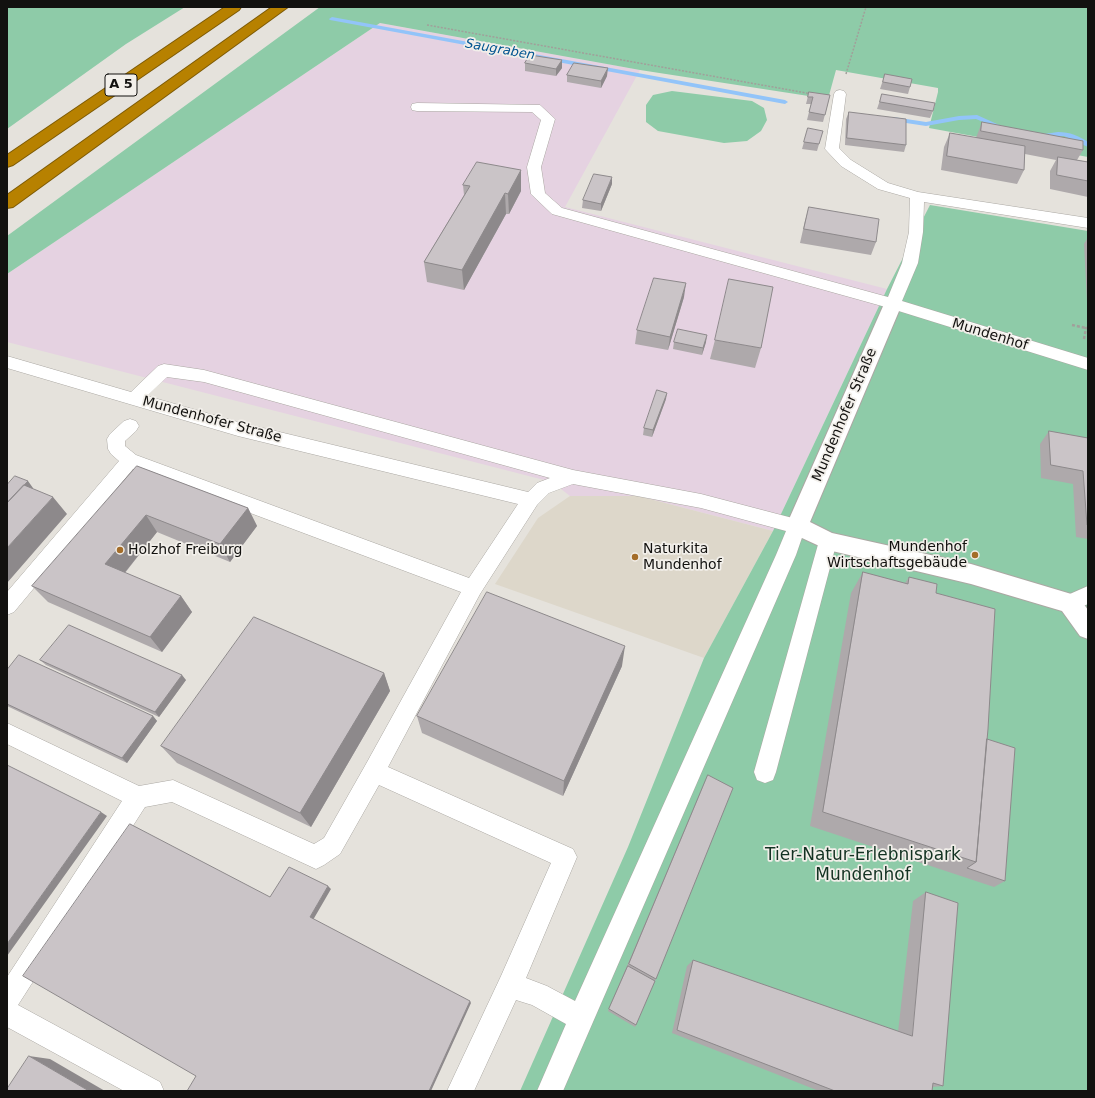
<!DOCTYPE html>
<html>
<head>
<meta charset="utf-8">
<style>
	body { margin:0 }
	#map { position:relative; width:1095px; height:1098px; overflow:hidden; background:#e5e2dc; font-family:"DejaVu Sans",sans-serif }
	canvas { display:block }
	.frame { position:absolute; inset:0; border:8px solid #12110f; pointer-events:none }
</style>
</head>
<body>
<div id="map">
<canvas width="1095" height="1098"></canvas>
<div class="frame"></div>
</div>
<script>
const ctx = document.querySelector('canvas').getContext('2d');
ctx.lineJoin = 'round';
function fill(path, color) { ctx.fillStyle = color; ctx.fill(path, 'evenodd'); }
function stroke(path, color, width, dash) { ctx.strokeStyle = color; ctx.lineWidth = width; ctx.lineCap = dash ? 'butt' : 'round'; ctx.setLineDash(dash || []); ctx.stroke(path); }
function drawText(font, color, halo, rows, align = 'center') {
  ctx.font = font + ' "DejaVu Sans",sans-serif'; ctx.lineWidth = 3.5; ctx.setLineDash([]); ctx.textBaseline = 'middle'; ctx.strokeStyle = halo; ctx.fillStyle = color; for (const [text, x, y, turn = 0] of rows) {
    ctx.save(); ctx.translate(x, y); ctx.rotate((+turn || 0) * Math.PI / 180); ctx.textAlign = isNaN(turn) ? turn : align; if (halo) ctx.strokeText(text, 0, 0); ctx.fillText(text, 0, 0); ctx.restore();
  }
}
fill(new Path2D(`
	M380 23 640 70 565 207 887 289 773 531 638 496H570L552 482 7 342V274Z`), '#e5d2e1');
fill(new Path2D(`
	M570 496H638L773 531 704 658 495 584 538 518Z`), '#ddd7ca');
fill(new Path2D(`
	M7 7H185L126 44 7 129Z
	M320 7H1088V157L929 128 938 92V88L836 70 828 99 640 70 380 23 7 274V236Z
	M672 91 752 101 764 108 767 120 761 131 747 141 724 143 658 131 646 122V105L653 95Z
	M930 205 1088 231V1091H520L628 847 704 658 773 531 887 289Z`), '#8ecba8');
fill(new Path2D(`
	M332 17 785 100 788 102 785 104 330 20 329 19Z
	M977 115 1008 129 1003 130 976 119 959 120 926 126 893 121 890 119 893 117 926 122 959 116Z
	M1058 132C1070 132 1079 136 1088 142V147L1064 136 1037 139 1033 137 1037 135Z`), '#92c4f9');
const lane = new Path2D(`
	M840 90 844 91 846 94 839 148 851 160 888 183 918 192 1088 218V228L924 202 923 232 918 263 902 301 1088 358V370L889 308 552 214 531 194 527 167 541 120 532 112 417 111 412 110 411 107 412 104 417 103 540 105 555 119 541 167 545 193 562 208 888 297 902 263 909 232 910 198 878 189 841 166 825 149 834 94 836 91Z
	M7 356 131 392 158 366 164 364 204 370 573 470 701 494 804 521 806 526 796 555 563 1091H537L566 1024 532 1005 516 1000 474 1091H447L501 976 551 863 379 785 340 854 324 865 316 869 172 802 145 807 18 1005 160 1082 164 1091H124L7 1027V977L122 801 7 744V723L139 786 173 780 314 844 324 838 366 764 461 592 133 469 14 612 7 615V592L119 461 111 454 108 449 107 439 110 434 124 421 130 419 136 421 139 426 136 431 125 441V446L136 455 469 578 518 504 238 436 7 368ZM167 377 204 382 550 478 537 483 528 492 238 422 147 396ZM573 484 701 508 786 531 776 555 575 1001 547 986 526 978 577 857 573 849 388 767 480 594 537 505 549 493Z
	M828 533 835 535 837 541 776 772 773 780 765 783 757 780 754 772 819 541 821 535Z
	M1088 586V604L1070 612 1063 609 1060 603 1063 597Z`);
const street = new Path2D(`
	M893 298 899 300 902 304 810 522 832 533 971 564 1078 596 1088 610V639L1080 636 1062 611 971 584 828 550 789 532 786 526 884 304 887 300Z`);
const highway = new Path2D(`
	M225 7H241L239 10 13 165 7 167V155Z
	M272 7H288L13 207 7 208V195Z`);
stroke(lane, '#aba8a3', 1);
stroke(street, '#aba8a3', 2);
stroke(highway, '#7d5a05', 2);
stroke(new Path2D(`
	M427 25 812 94
	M846 74 866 7`), '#a19f9a', 1.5, [2, 1.5]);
stroke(new Path2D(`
	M1072 325 1086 328
	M1084 339 1086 328H1088`), '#a19f9a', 2.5, [3, 2]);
fill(lane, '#fff');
fill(street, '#fff');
fill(highway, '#b78100');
fill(new Path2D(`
	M562 60V68L556 76 525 71V63Z
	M885 74 910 87 908 94 880 89Z
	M567 75 607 76 601 88 567 82Z
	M809 92 830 95 823 122 807 120 811 104H806Z
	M882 94 933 111 930 118 877 109Z
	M849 112 906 145 904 152 845 145 846 119Z
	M982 122 1083 150 1077 160 1088 162V197L1050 189V171L1056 160 1025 154 1024 170 1017 184 941 170 944 147 950 133 976 138Z
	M808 128 819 144 817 151 802 149Z
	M521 170V191L509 214H506L464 290 427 282 424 262 464 195 463 185Z
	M612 184 601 211 582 208 583 200Z
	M809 207 876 242 871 255 800 243 805 221Z
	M1088 237V302H1087L1084 244Z
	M684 297 668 350 635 344 637 330Z
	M715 340 761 348 755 368 710 359Z
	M674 342H706L702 355 673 349Z
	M666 399 652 437 643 435 644 428Z
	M1049 431 1088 438V539L1076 537 1073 484 1041 478 1040 444Z
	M137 466 248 508 257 526 230 562 157 532 125 573 181 596 192 612 162 652 48 602 32 586Z
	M863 572 905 583 909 577 936 593 987 739 1005 881 994 887 810 826 851 593Z
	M40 660 186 680 159 717 46 665Z
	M622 666 563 796 422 733 417 716Z
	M7 670 153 716 157 721 127 763 7 706Z
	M384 673 390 691 311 827 177 763 161 746Z
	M704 784 656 979 655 981 636 1025 635 1027 608 1011Z
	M926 892 943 1086 932 1087V1091H819L672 1033 687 966 693 960 898 1032 913 901Z`), '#aea9ab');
fill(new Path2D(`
	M562 60V68L556 76V69Z
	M608 68 607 76 601 88V81Z
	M521 170V191L509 214 508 194Z
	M612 177V184L601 211V204Z
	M505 193 506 214 464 290 462 270Z
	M686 283 684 297 668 350 670 337Z
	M707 335 706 342 702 355 703 348Z
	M667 393 666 399 652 437 653 430Z
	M28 481 33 488 14 510 8 503Z
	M53 497 67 514 7 583V548Z
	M248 508 257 526 230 562 220 544Z
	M146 515 157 532 118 581 105 564Z
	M181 596 192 612 162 652 150 637Z
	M625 646 622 666 563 796 564 781Z
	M384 673 390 691 311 827 300 813Z
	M182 675 186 680 159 717 155 712Z
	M153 716 157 721 127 763 122 758Z
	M101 812 107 816 7 956V944Z
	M328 886 331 889 313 920 310 917Z
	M470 1001 471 1003 431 1091H429Z
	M29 1056 50 1059 105 1091H89Z`), '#8d898b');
const building = new Path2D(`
	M530 55 562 60 556 69 525 63Z
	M574 63 608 68 601 81 567 75Z
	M885 74 912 79 910 87 883 82Z
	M809 92 830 95 825 115 809 112 813 97H808Z
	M882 94 935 103 933 111 880 102Z
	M849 112 906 119V145L847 138Z
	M982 122 1083 141V150L981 131Z
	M808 128 823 131 819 144 804 142Z
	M950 133 1025 146 1024 170 947 156Z
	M1058 157 1088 162V181L1057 175Z
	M477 162 521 170 508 194 505 193 462 270 424 262 470 186 463 185Z
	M594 174 612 177 601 204 583 200Z
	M809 207 879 219 876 242 804 229Z
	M654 278 686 283 670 337 637 330Z
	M729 279 773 287 761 348 715 340Z
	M678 329 707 335 703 348 674 342Z
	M657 390 667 393 653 430 644 428Z
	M1049 431 1088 438V525H1087L1083 471 1051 465Z
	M137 466 248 508 220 544 146 515 105 564 181 596 150 637 32 586Z
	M15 476 28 481 7 503V485Z
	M24 485 53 497 7 548V503Z
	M863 572 908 584 909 577 937 584 936 593 995 609 988 729 976 862 823 812Z
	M487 592 625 646 564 781 417 716Z
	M254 617 384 673 300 813 161 746Z
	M69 625 182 675 155 712 40 660Z
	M19 655 153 716 122 758 7 704V670Z
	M987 739 1015 748 1005 881 967 868 976 862Z
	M7 765 101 812 7 944Z
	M708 775 733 788 656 979 629 964Z
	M130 824 270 897 289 867 328 886 310 917 470 1001 429 1091H187L196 1076 23 976Z
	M926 892 958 903 943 1086 933 1083 932 1091H835L677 1030 693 960 912 1036Z
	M628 966 655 981 636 1025 609 1009Z
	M29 1056 89 1091H7V1089Z`);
fill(building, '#cac4c7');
stroke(building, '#8d898b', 1);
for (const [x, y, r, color] of [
	[120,550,4,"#a46d29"],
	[975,555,4,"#a46d29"],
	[635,557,4,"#a46d29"]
]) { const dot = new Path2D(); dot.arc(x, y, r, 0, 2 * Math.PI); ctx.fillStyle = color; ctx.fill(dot); stroke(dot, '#f2efea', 1.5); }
drawText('italic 13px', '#025491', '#f2efea', [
	["Saugraben",500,50,10]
]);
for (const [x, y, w] of [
	[121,85,32]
]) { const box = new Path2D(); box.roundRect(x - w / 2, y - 11, w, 22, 3); ctx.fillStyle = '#f2efea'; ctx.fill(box); stroke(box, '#12110f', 1); }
drawText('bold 13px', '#12110f', null, [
	["A 5",121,85]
]);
drawText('14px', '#12110f', '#f2efea', [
	["Mundenhof",990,335,17],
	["Mundenhofer Straße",845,415,-67],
	["Mundenhofer Straße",212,420,15]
]);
drawText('14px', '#12110f', '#f2efea', [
	["Mundenhof",967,547,"right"],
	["Wirtschaftsgebäude",967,563,"right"],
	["Naturkita",643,549],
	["Mundenhof",643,565],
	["Holzhof Freiburg",128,550]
], 'left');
drawText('17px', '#133222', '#f2efea', [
	["Tier-Natur-Erlebnispark",863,856],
	["Mundenhof",863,876]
]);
</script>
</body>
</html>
